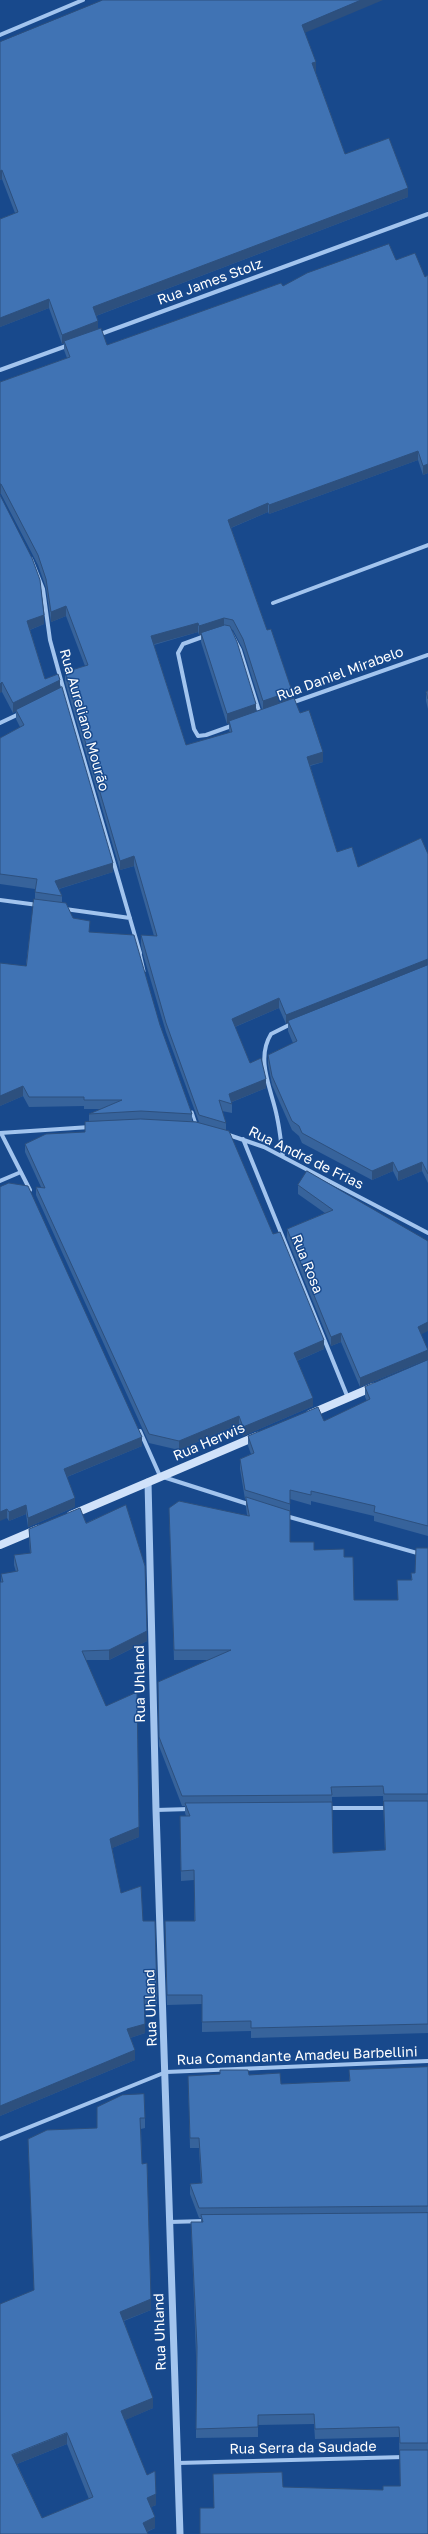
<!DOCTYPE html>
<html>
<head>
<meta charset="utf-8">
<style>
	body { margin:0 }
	canvas { display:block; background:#18498c }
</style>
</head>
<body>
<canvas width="428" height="2534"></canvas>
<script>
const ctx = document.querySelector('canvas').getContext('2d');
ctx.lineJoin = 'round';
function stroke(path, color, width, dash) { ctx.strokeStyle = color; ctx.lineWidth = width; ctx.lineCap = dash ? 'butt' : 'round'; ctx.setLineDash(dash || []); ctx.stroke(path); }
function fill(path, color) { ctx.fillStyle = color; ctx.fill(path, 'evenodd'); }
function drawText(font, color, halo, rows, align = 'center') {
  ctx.font = font + ' "Golos Text",sans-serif'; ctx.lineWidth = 3; ctx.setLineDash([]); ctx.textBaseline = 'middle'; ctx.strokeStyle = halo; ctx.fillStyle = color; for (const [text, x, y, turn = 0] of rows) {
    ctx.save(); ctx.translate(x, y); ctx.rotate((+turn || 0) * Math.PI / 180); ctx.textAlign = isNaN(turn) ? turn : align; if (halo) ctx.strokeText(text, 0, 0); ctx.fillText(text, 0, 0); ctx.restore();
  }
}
stroke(new Path2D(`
	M140 953 144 971
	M192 1112 196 1124`), '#a2c4ee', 3);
stroke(new Path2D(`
	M0 35 83 0
	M98 335 428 214
	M0 370 69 345
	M31 559 43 589 50 640 64 691 140 953
	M273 603 428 545
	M231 633 240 650 260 714
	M205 636 183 644 178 653 194 729 198 736 206 735 234 725
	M291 703 428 655
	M0 723 19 714
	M0 900 38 905
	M65 909 130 918
	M0 1133 90 1127
	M1 1133 30 1190
	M226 1134 264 1147 428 1233
	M243 1139 348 1398
	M283 1157C281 1144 280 1130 277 1117 272 1090 255 1060 271 1034L293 1023
	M0 1181 21 1172
	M140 1431 160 1476 251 1505
	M286 1516 428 1556
	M326 1808H388
	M156 1810 190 1809
	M0 2139 166 2072 428 2061
	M169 2222 206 2221
	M178 2463 404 2457`), '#a2c4ee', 4);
stroke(new Path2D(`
	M148 1482 156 1810 180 2534`), '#a2c4ee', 7);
stroke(new Path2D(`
	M310 1414 373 1387
	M71 1515 257 1436
	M0 1545 38 1529`), '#d0e2fa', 8);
fill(new Path2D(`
	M305 33 316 71H315L345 154 408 197 96 316 98 329 107 345 283 286 396 260 425 277 428 275V473L423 475 418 460 269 514 268 512 231 528 267 630 292 698 300 713 323 762 310 766 337 852 358 867 428 854V1183L422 1171 398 1181 393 1171 372 1180 302 1143 299 1136 292 1130 272 1085 268 1064V1055L293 1043 288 1031V1023L286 1024 279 1008 235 1027 250 1063 266 1088 232 1102V1113L222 1111 226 1123V1131L273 1234 324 1349 297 1361 313 1406 243 1436 239 1424 179 1450 149 1443 36 1195V1187H41L25 1152V1144L85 1132V1122H89V1114L101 1109H84V1106L29 1107 23 1096 0 1106 26 966 35 899V889L0 884V738L20 727 16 719V711L13 713 2 692 0 495 44 624 30 630 45 679 60 688 113 872 59 889 62 896V903L73 918 89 932 160 1025 192 1114V1121L199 1122 166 1032 143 954 141 945V935L154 936 134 866 120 870 65 682V672L85 666 66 616 51 622 46 588 38 565 1 494 0 382 67 358 64 350V343L62 344 49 308 0 327V219L15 213 2 179 0 180V42ZM231 629 233 630 243 649 262 709 256 711ZM198 632 199 635H201V642L227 724 229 723V730L230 733 186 745 154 645Z
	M428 691V709L426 701V692Z
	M307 1171 421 1334 428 1359 360 1387 341 1342 331 1346 287 1238V1229L325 1213 298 1194V1185Z
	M0 1187 142 1446 67 1477 75 1507 28 1527 26 1514 9 1521 7 1518Z
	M428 1360V1536L374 1521V1516L311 1501V1505L290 1499V1542L314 1550 344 1557 354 1600H398L397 1580H411V1573H415L428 1548V2033L251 2038V2031L202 2032V2004L167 2005 165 1921H194V1880L181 1881 180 1826 186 1816 185 1813V1806H182L159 1746 158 1692 209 1660H174L169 1508 247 1515 246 1507V1500L245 1499 240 1469V1459L251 1454 248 1446V1436L324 1421 367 1401 365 1397V1387ZM383 1796 385 1850 333 1853 332 1797Z
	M86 1523 147 1641 109 1660H86L139 1837 112 1848 121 1893 143 1921 157 1996V2005L144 2006 145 2033 130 2038 135 2060 0 2116V1582H1V1574L16 1572 14 1565V1555L30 1553 29 1539V1529Z
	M428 2067V2534L214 2508 213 2474 283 2487 383 2490 400 2486 399 2437 315 2439 314 2424 258 2425V2437L196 2438V2355L191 2222H201V2218H199L190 2194V2184L201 2183 199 2148H190L188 2076 249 2075 281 2084 349 2081V2070Z
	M97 2107 145 2118V2128L141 2129 142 2164 151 2310 124 2321 153 2408 125 2420 156 2505 151 2507 155 2528 147 2532 0 2534 34 2290 28 2139 97 2128ZM67 2444 89 2499 42 2518 17 2464Z`), '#37639b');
fill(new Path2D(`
	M361 0H383L302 34V25Z
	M316 62V71L312 73V63Z
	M2 170V179L0 180V171Z
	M408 188V197L93 317V307Z
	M49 299V308L0 327V318Z
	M98 321V330L64 341V343L62 344V335Z
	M418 451V460L269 514V505Z
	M428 464V473L423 475V466Z
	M0 484H1V494H0Z
	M268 503V512L228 529V520Z
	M66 606V616L51 622V612Z
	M44 615V624L27 631V621Z
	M224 618V628L201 633V635H199V626Z
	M198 623V632L151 645V636Z
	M60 680V689L16 710V711L13 713V703Z
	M2 682V692L0 693V684Z
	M292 691V700L263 711V701Z
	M256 704V713L229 721V723L227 724V714Z
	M323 752V762L307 766V757Z
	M134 856V866L120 870V861Z
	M113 863V872L55 890V881Z
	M428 959V969L288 1021V1023L286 1024V1015Z
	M279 998V1008L232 1028V1019Z
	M266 1079V1088L229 1103V1094Z
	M23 1086V1096L0 1106V1096Z
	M393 1162V1171L372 1180V1171Z
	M422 1162V1171L398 1181V1172Z
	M428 1322V1331L418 1336V1327Z
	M341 1333V1342L331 1346V1337Z
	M324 1340V1349L294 1362V1353Z
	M428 1350V1359L360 1387V1378Z
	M313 1398V1406L243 1436V1427Z
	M239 1416V1424L179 1450V1441Z
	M142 1437V1446L64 1478V1469Z
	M75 1498V1507L28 1527V1518Z
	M26 1505V1514L9 1521V1512Z
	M7 1509V1518L0 1521V1512Z
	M147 1631V1641L109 1660V1650Z
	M139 1827V1837L110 1849V1839Z
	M145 2024V2033L127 2039V2029Z
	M135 2050V2060L0 2116V2106Z
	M151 2299V2310L120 2322V2312Z
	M153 2398V2408L121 2422V2411Z
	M67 2433V2444L12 2466V2455Z
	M156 2494V2505L147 2509V2498Z
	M155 2517V2528L143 2533V2523Z`), '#2d507e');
const building = new Path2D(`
	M103 0H361L302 25 316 62 312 63 345 154 389 138 408 188 93 307 98 321 62 335 49 299 0 318V219L18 212 2 170 0 171V42Z
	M389 244 396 260 415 253 425 277 428 275V464L423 466 418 451 269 505 268 503 228 520 267 630 271 629 292 691 263 701 243 639 233 620 224 618 199 626 198 623 151 636 186 745 231 732H232L229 721 294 698 300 713 309 710 323 752 307 757 337 852 352 847 358 867 421 838 428 854V959L286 1015 279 998 232 1019 250 1063 261 1058 266 1079 229 1094 232 1104 219 1100 226 1123 199 1115 166 1023 141 935 157 936 134 856 120 861 65 672 88 665 66 606 51 612 46 579 38 555 1 484H0V382L70 357 64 341 101 328 107 345 281 283 283 286 307 273Z
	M0 495 32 558 40 580 44 615 27 621 45 679 58 674 60 680 13 703 2 682 0 684Z
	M225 625 230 626 237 642 256 704 227 714 201 633Z
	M62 687 113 863 55 881 62 896 35 892 37 879 0 874V738L24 725 16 710Z
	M428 691V699L426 692Z
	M34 899 66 903 73 918 90 921 89 932 134 935 160 1025 192 1114 141 1111 89 1114 122 1100H84V1097H29L23 1086 0 1096V963L26 966Z
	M428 965V1174L422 1162 398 1172 393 1162 372 1171 302 1133 299 1126 292 1121 272 1076 268 1055 297 1041 288 1021Z
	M141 1119 196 1122 229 1131 273 1234 280 1232 324 1340 294 1353 313 1398 243 1427 239 1416 179 1441 149 1434 36 1187 45 1188 25 1144 46 1134 85 1132V1122Z
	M307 1171 428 1241V1322L418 1327 428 1350 360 1378 341 1333 331 1337 287 1229 333 1210 298 1185Z
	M9 1183 28 1186 142 1437 64 1469 75 1498 28 1518 26 1505 9 1512 7 1509 0 1512V1187Z
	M428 1360V1526L374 1512 375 1506 311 1491V1495L290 1490V1504L245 1490 240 1459 254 1453 248 1436 318 1407 324 1421 370 1399 365 1387Z
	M246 1497 290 1511V1542H314V1550L344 1549V1557H353L354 1600H398L397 1580H412L411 1573H415L416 1548H428V1794H384L383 1786 331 1787 332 1795 182 1796 159 1737 158 1682 231 1650H174L169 1508 179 1501 249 1516Z
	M126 1505 145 1566 147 1631 109 1650 82 1651 106 1706 137 1692 139 1827 110 1839 121 1893 141 1886 143 1921H155L157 1996H144L145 2024 127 2029 135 2050 0 2106V1582H3L1 1574 18 1571 14 1555 31 1553 29 1529 80 1508 86 1523Z
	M384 1801H428V2024L251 2028V2021L202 2022V1995H167L165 1921H195L194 1870 181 1871 180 1816H190L185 1803 332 1802 333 1853 385 1850Z
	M428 2067V2206L199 2208 190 2184 202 2183 199 2138H190L188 2076 220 2074V2070H248L249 2075 280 2073 281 2084 350 2081 349 2070Z
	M144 2094 145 2118H140L142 2164 147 2163 151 2299 120 2312 153 2398 121 2411 147 2475 155 2471 156 2494 147 2498 155 2517 143 2523 148 2534H0V2304L34 2290 28 2139 47 2130 97 2128V2107L122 2095ZM67 2433 93 2497 42 2518 12 2455Z
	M428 2213V2443H400L399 2427 315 2429 314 2414 258 2415V2427L196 2429 197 2347 191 2222H203L201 2215Z
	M400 2450H428V2534H200V2508H214L213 2474 282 2472 283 2487 383 2490V2486H400Z`);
fill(building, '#4073b4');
stroke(building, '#2d507e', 1);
drawText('14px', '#fff', '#18498c', [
	["Rua James Stolz",210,282,-20],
	["Rua Daniel Mirabelo",340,674,-20],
	["Rua Aureliano Mourão",84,720,74],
	["Rua André de Frias",306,1158,26],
	["Rua Rosa",307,1264,68],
	["Rua Herwis",209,1442,-23],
	["Rua Uhland",140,1684,-91],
	["Rua Uhland",151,2008,-92],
	["Rua Comandante Amadeu Barbellini",297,2056,-2],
	["Rua Uhland",160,2332,-92],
	["Rua Serra da Saudade",303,2448,-1]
]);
</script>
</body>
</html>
